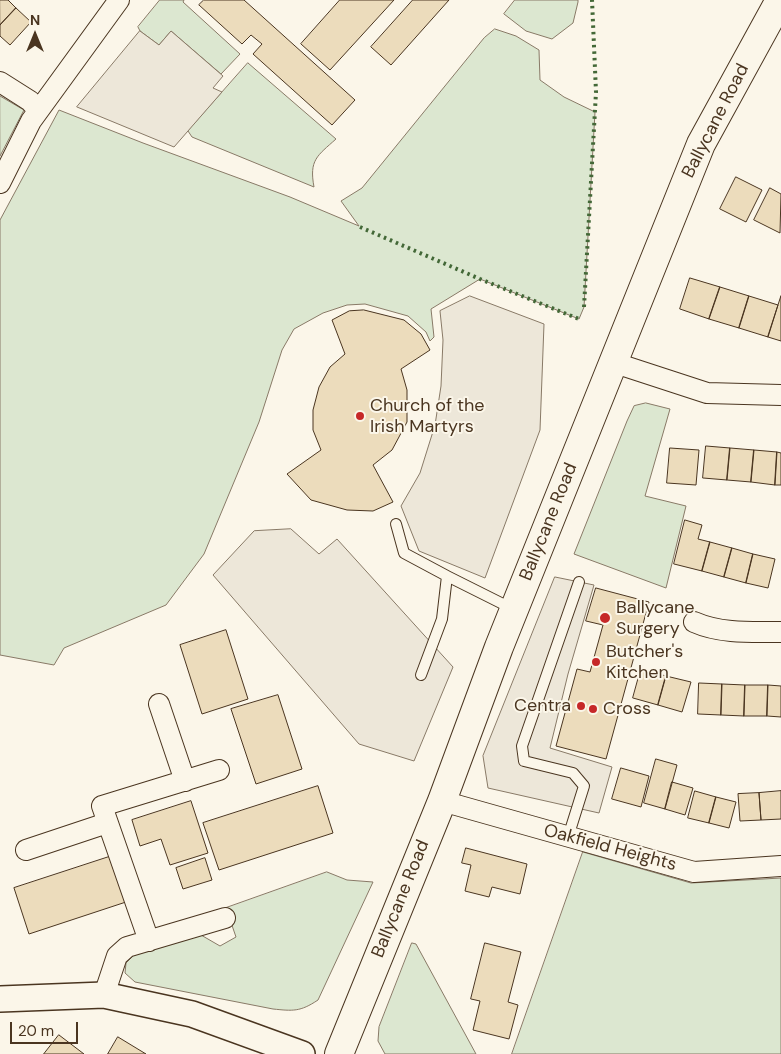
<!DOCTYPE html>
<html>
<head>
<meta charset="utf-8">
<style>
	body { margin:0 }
	#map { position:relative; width:781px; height:1054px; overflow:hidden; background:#fbf6e9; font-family:"DM Sans",sans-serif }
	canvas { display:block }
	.north { position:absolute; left:10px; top:10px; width:50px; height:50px; -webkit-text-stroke:4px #fbf6e9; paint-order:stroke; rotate:0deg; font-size:14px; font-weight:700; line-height:20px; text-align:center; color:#4a3520 }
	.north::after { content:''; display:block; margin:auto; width:18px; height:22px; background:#4a3520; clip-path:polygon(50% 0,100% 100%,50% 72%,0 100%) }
	.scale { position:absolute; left:10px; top:1022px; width:68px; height:22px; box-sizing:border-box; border:2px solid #4a3520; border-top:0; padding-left:6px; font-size:15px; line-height:18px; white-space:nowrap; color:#4a3520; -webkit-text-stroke:4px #fbf6e9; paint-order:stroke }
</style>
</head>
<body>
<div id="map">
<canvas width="781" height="1054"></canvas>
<div class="north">N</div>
<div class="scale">20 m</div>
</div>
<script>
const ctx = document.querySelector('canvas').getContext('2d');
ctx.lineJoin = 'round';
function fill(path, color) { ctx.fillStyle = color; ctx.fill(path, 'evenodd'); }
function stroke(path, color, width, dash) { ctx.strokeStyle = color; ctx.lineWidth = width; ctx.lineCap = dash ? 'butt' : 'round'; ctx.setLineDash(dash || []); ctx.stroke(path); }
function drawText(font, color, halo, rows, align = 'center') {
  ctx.font = font + ' "DM Sans",sans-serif'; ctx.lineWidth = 4; ctx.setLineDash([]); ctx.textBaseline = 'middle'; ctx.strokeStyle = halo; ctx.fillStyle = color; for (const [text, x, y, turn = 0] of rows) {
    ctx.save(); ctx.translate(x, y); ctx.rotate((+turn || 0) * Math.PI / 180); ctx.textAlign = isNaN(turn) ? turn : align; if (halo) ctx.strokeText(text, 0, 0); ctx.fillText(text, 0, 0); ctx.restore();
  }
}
const green = new Path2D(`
	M160 0H184L183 2 240 54 221 74 171 31 159 45 140 31 138 27Z
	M515 0H578V2L573 23 552 39 526 31 504 14Z
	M495 29 516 36 539 50 540 80 564 97 595 112 584 307 579 319 480 279 431 309 434 337 430 341 426 332 408 316 365 304 347 305 323 313 294 329 282 350 259 422 204 554 166 605 64 648 54 665 0 655V220L59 110 143 143 290 197 359 226 341 201 362 188 484 38Z
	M248 63 336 139C317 156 309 160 314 187L192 137 188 131Z
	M0 96 24 110 0 156Z
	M646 403 670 409 645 496 686 506 666 588 574 554 627 421 634 406Z
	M583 852 691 883 781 878V1054H512Z
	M327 872 347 880 373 882 318 1000C300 1012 293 1011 273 1009L135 982 125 973 126 963 135 954 201 935 220 946 236 937 226 908Z
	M412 943 416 944 476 1054H385L378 1041 379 1027Z`);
fill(green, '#dce7d0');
stroke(green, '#887966', 1);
const parking = new Path2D(`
	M140 31 159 45 171 31 223 76 213 88 222 92 174 147 77 107Z
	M470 296 544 324 540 430 485 578 419 551 401 506 420 473 435 425 441 386 443 340 440 311Z
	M291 529 319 554 337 539 453 667 414 761 359 744 213 575 254 531Z
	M555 577 594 585 568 674 550 748 612 767 599 813 488 788 483 756Z`);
fill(parking, '#ede7d9');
stroke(parking, '#887966', 1);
const building = new Path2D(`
	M0 0H8L16 8 0 25Z
	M204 0H244L355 100 332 125 253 54 262 44 251 35 242 44 199 5Z
	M340 0H394L330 70 301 44Z
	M413 0H449L391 65 371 47Z
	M16 8 31 22 10 45 0 36V25Z
	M736 177 762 190 746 222 720 209Z
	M770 188 781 194 780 233 754 220Z
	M690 278 720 287 709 319 680 309Z
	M720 287 749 296 739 328 709 319Z
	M749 296 778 305 768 337 739 328Z
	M781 296V341L768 337Z
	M364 310 404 320 421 334 430 350 401 369 407 390V422L392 450 373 465 393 502 373 511 347 510 311 500 287 474 321 450 313 430V410L319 387 330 367 345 354 332 320 349 311Z
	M706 446 730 448 727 480 703 478Z
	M670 448 699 450 696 485 667 483Z
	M730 448 754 450 751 482 727 480Z
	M754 450 777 452 775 485 751 482Z
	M777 452 781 453V485H775Z
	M685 520 702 525 698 539 710 542 702 571 674 564Z
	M710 542 732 548 724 577 702 571Z
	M732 548 753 554 746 583 724 577Z
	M753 554 775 559 768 588 746 583Z
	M596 588 649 602 606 759 556 746 577 669 590 672 603 625 586 621Z
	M226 630 248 699 202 714 180 645Z
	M641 669 666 676 658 705 633 698Z
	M666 676 691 682 682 712 658 705Z
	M699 683 722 684 721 715 698 714Z
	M722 684 745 685 744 716 721 715Z
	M745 685H768L767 716H744Z
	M768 685 781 686V717L767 716Z
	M278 695 302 769 256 784 231 709Z
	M656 759 677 765 665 809 644 803Z
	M621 768 649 776 641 807 612 799Z
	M672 782 693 788 685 815 665 809Z
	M318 786 333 833 219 870 203 823Z
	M695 791 716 797 709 823 688 818Z
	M781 791V819L761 820 759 793Z
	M759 793 761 820 740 821 738 794Z
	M716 797 736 802 729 828 709 823Z
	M191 801 208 853 170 865 161 839 140 846 132 820Z
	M466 848 527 864 520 894 492 887 489 897 465 891 471 865 462 863Z
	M115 855 129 901 29 934 14 888Z
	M205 858 212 880 183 889 176 868Z
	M485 943 521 952 508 1002 518 1005 509 1039 473 1030 480 1001 471 999Z
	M59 1035 84 1054H44Z
	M118 1037 146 1054H108Z`);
fill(building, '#ecdcbc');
stroke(building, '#4a3520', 1);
const service = new Path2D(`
	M396 524 404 553 447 576
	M421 675 442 619 447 576 513 609
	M568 837 584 786 573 773 524 761 522 746 579 582`);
const minor = new Path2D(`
	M0 82 30 101 38 110
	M0 183 31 121 119 0
	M612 362 707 393 781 395
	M694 622C721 634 752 632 781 632
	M159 704 185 781
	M442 801 694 872 781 866
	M26 850 107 823
	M149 941 102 806 219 770
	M104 995 117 956 127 947 225 918`);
const tertiary = new Path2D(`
	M0 999 104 995 192 1014 302 1054`);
const secondary = new Path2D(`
	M339 1054 442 801 499 647 701 144 780 0`);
stroke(service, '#4a3520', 12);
stroke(minor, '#4a3520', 22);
stroke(tertiary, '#4a3520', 28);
stroke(secondary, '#4a3520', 30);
stroke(service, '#fbf6e9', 10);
stroke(minor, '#fbf6e9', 20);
stroke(tertiary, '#fbf6e9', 25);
stroke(secondary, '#fbf6e9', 28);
stroke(new Path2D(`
	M360 227 480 279 579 319
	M584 307 596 92 592 0`), '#436837', 4, [2.5, 4]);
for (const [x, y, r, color] of [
	[360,416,5,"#c62828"],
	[605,618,6,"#c62828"],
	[596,662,5,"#c62828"],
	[581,706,5,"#c62828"],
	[593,709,5,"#c62828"]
]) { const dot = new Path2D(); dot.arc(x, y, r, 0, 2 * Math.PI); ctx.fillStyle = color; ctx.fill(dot); stroke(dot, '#fbf6e9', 2); }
drawText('18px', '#4a3520', '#fbf6e9', [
	["Ballycane Road",716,121,-63],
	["Ballycane Road",549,522,-68],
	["Oakfield Heights",610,848,15],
	["Ballycane Road",401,899,-68]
]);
drawText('18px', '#4a3520', '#fbf6e9', [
	["Church of the",370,406],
	["Irish Martyrs",370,427],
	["Ballycane",616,608],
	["Surgery",616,629],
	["Butcher's",606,652],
	["Kitchen",606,673],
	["Centra",571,706,"right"],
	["Cross",603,709]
], 'left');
</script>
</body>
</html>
